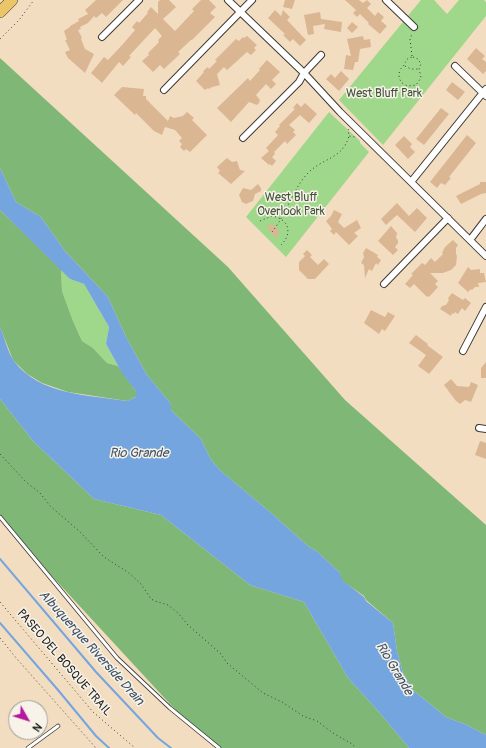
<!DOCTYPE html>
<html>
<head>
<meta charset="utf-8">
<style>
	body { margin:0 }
	#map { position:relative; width:486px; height:748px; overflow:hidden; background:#f3ddc0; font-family:Pangolin,sans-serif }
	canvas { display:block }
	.north { position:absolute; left:8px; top:700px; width:40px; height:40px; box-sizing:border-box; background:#f7f3e8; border:1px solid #9f9d96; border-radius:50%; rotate:129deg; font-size:11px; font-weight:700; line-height:16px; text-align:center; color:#1c1c1c }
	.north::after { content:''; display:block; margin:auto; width:14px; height:18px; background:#b5179e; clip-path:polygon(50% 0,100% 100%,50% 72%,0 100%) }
</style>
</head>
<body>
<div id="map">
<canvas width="486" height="748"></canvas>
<div class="north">N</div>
</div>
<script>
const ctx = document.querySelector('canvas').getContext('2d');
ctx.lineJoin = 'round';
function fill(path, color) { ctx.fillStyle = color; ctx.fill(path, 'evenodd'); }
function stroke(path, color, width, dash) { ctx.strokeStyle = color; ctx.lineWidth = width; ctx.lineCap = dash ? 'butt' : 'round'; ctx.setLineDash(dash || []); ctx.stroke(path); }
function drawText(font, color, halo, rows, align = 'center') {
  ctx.font = font + ' Pangolin,sans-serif'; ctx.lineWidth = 3; ctx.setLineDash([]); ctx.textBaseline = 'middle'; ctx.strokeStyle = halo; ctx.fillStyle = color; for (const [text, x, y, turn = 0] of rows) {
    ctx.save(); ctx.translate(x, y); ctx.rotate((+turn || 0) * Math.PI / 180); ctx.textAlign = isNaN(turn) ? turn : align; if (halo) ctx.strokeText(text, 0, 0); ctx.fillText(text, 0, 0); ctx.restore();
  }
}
fill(new Path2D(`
	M421 0H434L447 14 459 0H484L486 2V16L383 145 339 100Z
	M329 112 360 141V143L369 152 286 257 246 217Z
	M61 269 70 279 84 284 109 327 106 344 118 366 107 363 93 348 82 341 73 321 62 291Z`), '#9fd88a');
fill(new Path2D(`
	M0 58 228 267 345 400 486 525V735L467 725 446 717 413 690 403 673 397 651 393 623 366 600 364 596 341 580 340 573 318 552 308 546 270 512 222 472 211 460 201 439 171 410V404L147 375 126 337 108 297 65 251 41 217 16 202 0 168Z
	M0 210 61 269 62 291 73 321 82 341 93 348 107 363 118 366 136 391V397L127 401 68 392 42 383 27 374 13 360 0 327Z
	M0 399 33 441 94 499 161 515 250 585 304 602 348 678 379 712 409 748H220L182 717 50 574 0 514Z`), '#7fb876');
fill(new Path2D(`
	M0 168 16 202 41 217 65 251 108 297 126 337 147 375 171 404V410L201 439 211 460 222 472 270 512 308 546 318 552 340 573 342 580 364 597 366 601 393 623 397 651 403 673 413 690 446 717 467 725 486 735V748H409L379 712 348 678 304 602 250 585 161 515 94 499 33 441 0 399V327C4 336 8 353 14 361 39 395 89 395 127 401L136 397V391L122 373 106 344 109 327 84 284 70 279 0 210Z`), '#75a5df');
stroke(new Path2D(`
	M0 559 96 672 158 738 171 748
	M0 623 58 690 96 736 109 748`), '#75a5df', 2);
fill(new Path2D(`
	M96 0H123L106 17 102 13 96 18 94 16 88 23 80 27 81 29 78 30 82 38 81 39 85 49 94 54 85 73 68 58 65 52 70 50 65 40H67L64 31 70 27V26L79 21 78 19 88 14 85 10Z
	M160 0H169L176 7 163 19 175 31 194 11 192 9 201 0H209L216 7 210 13 215 17 192 40H191L178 52 180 54 164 69 160 65 153 72 142 61 149 55 148 53 159 42 158 40 162 36 155 28 129 56 131 57 123 66 119 62 102 83 91 73 104 57 108 60 123 44 135 30 132 27 137 21 139 23 148 13 147 12 151 7 158 14V2Z
	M285 0H295L292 9 283 7Z
	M345 0H359L363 3 367 0 371 4 367 8 375 16 378 12 384 17 381 21 387 26 380 34 368 24 369 23 360 14 357 17 353 13 356 10Z
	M275 10 281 16 283 10 290 17 287 20 306 40 300 46 293 39 290 42 283 35 285 34 268 18Z
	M320 12 321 19 342 22 341 32 324 29 325 24 313 26 314 34 308 35 304 15Z
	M352 22 358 27 352 33 347 28Z
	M247 36 257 45 254 48 256 50 251 55 247 52 227 70 224 67 217 74 220 85 212 87 209 89 208 88 205 90 196 81 204 72 203 71 208 67 209 69 217 61 215 60 236 39 239 41 243 37 244 38Z
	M363 36 364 40 370 39 371 47 360 49 358 62H355L353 70 344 69 346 55 351 56 347 39Z
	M476 48 485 56 482 59 486 62V71L483 74 467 59Z
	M267 60 280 72 272 80 276 84 271 89 266 84 256 95 260 100 259 103 257 105 249 102 231 122 217 108 248 78 250 81 260 70 259 69Z
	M341 71 349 79 339 91 326 79 331 74 335 78Z
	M452 82 465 92 458 100 446 90Z
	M122 87 144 89 143 96H146V99L168 121 170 116 174 118 183 116 187 112 194 118 192 120 207 135 190 152 186 149 184 151 180 147 182 144 179 141 182 138 175 130 165 127 162 135 154 131 136 113 135 115 114 95Z
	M297 103 301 107 305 103 317 114 309 123 300 115 289 125 295 130 293 132 296 135 287 144 285 141 274 152 275 154 272 157 276 161 272 166 270 164 269 165 261 158 269 151 266 148 278 135 275 132 280 126 279 125 295 109 293 108Z
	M441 108 449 114 424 145 416 139Z
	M467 135 476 143 449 177 451 178 445 185 441 183 437 188 430 182Z
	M404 136 412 144 410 147 415 152 408 159 395 145Z
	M227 158 232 162 237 161 240 170 245 171 231 184 218 173 220 171 217 167Z
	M480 182H486V193L481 194 461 204 456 196 480 184Z
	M258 184 261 188V191L255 194 253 201 246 204 242 202 239 195 243 188 251 190Z
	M397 203 409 216 417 208 427 218 415 232 397 215 386 225 381 219Z
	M334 210 342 214 338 222 344 228 357 220 361 228 354 233 358 236 349 245 336 232 334 235 330 231 332 229 326 221 331 216Z
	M271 225 275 226 278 229 279 233 276 238 266 226Z
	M391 226 397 233 396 238 398 240V243L395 247 398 250 393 255 378 241Z
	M453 240 458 245 456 248V254L457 256 456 265 451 270 443 273H430L438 281 435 284 438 287 429 297 427 296V297L414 284 410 288 405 284 413 275 411 274 422 263 425 265 431 258 435 262 443 254 442 253 445 247Z
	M366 248 378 255 377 257 381 260 378 265 376 263 372 271 369 269 365 278 364 265 361 263 364 257 363 253Z
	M307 250 312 255 310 257 318 265 324 259 329 264 315 279H308L299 270V262L305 256 303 254Z
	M468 267 471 270 480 269V273H484L486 282 478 283 479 287H475L472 290 471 289 468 292 458 283Z
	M452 293 463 300 465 298 471 303 465 311 462 308 458 314 455 312 454 314 452 313 451 316 440 309 442 306 446 305 449 300 448 298Z
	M371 310 385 317 388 312 395 316 385 331 382 329 379 334 364 323Z
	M416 335 428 344 427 345 443 357 429 374 418 366 426 355 409 343Z
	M486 362V378H481V368Z
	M451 379 457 386 469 387 471 382 478 385 471 402 465 400 460 404 456 401 444 385Z
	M480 441 486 443V459L475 455Z`), '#dab693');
const lane = new Path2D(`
	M0 517 117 658 170 708 219 748
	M28 748 58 726`);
const street = new Path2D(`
	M228 0 304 73 340 112 486 256
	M386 0 414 27
	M102 37 139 0
	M455 66 486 96
	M164 90 252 0
	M243 138 299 82 304 73 321 55
	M411 182 486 89
	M470 240 486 219
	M384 284 448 218
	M463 351 486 307
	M479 428 486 429`);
const highway = new Path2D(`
	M0 12 12 0`);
stroke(lane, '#3c3935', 4.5);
stroke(street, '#3c3935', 8);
stroke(highway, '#3c3935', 12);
stroke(new Path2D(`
	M0 39 19 20 34 0
	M412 56 410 39 412 34
	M413 57 418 59 421 64 419 68 421 78 416 85 408 86C401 84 397 78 400 70 401 68 403 67 404 65 407 60 406 58 413 57Z
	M405 66 411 69H419
	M349 129 348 130 349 136 355 137
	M260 221 272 216C289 219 293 233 281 245
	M272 232C286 215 292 191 307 174 323 157 342 160 349 136
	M0 454 26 482 40 493 50 506 79 531 104 557 129 573 141 584 151 599 155 601 168 605 178 613 188 625 221 654 227 663 263 693 282 702 303 716 317 721 333 733 352 744 356 748
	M0 602 93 712 135 748
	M0 638 17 659 96 748`), '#3c3935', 1, [1, 3]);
stroke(lane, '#fff', 3);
stroke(street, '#fff', 6);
stroke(highway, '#edc569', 11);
drawText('12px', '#43543d', '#f7f3e8', [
	["West Bluff Park",384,94],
	["West Bluff",291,198],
	["Overlook Park",291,212]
]);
drawText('12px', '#1c1c1c', '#f7f3e8', [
	["PASEO DEL BOSQUE TRAIL",64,663,49]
]);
drawText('italic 13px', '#40536a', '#f7f3e8', [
	["Rio Grande",139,454],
	["Albuquerque Riverside Drain",91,648,48],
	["Rio Grande",394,669,59]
]);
</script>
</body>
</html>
